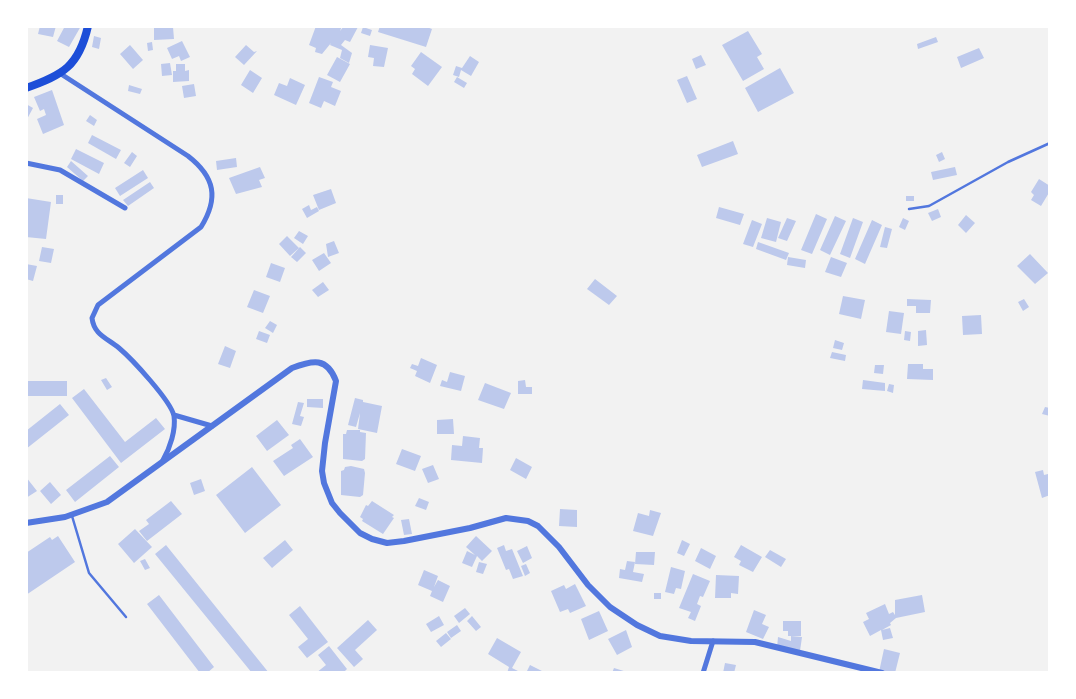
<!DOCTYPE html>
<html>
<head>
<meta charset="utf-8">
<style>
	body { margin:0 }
	#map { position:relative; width:1076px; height:699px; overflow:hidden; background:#f2f2f2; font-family:"Varela Round",sans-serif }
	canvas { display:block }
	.frame { position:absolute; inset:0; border:28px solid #fff; pointer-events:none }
</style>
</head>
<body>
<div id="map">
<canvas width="1076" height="699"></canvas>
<div class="frame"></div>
</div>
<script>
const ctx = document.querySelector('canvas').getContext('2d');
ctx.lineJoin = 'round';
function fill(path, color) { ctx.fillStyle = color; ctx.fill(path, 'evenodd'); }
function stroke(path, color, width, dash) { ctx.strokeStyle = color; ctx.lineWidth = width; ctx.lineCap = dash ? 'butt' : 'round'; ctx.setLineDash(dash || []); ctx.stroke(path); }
fill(new Path2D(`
	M40 26H56L53 37 38 34Z
	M65 26H81L69 47 57 41Z
	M316 26H342L340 31 344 26 358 27 350 42 345 40 341 45 352 53 349 63 340 58 342 50 330 45 331 43 322 54 315 52 316 48 309 45Z
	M380 26H424L432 29 426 47 378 32Z
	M173 27 174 39 154 40V28Z
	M363 27 372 30 370 36 361 33Z
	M748 31 762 54 757 57 764 69 743 81 722 45Z
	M94 36 101 38 99 49 92 47Z
	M936 37 938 42 918 49 917 44Z
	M182 41 190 57 181 61 179 56 172 59 167 48Z
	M152 42 153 50 148 51 147 43Z
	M130 45 143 60 133 69 120 54Z
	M246 45 254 52 257 51 244 65 235 57Z
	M370 45 388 48 384 67 373 66 374 58 368 57Z
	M979 48 984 58 961 68 957 57Z
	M421 52 442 67 428 86 412 74 415 69 411 66Z
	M701 55 706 65 696 69 692 59Z
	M470 56 479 62 471 76 461 70 459 77 453 75 456 66 462 68Z
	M337 57 350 64 340 82 327 75Z
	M170 63 172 75 162 76 161 64Z
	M176 64H185V71L189 70V81L173 82V71H176Z
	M780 68 794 93 758 112 745 88Z
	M250 70 262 78 253 93 241 85Z
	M687 76 697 99 687 103 677 80Z
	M319 77 333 82 331 87 341 91 335 106 324 101 321 108 309 103Z
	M457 77 467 83 464 88 454 82Z
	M290 78 305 85 296 105 274 95 279 83 287 86Z
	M194 84 196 96 184 98 182 86Z
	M129 85 142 89 140 94 128 91Z
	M52 90 64 125 43 134 37 119 46 115 44 109 40 111 34 97Z
	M26 104 33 108 26 121Z
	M90 115 97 120 94 126 86 121Z
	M92 135 121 150 116 159 88 143Z
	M733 141 738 154 702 167 697 155Z
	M76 149 104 163 99 174 71 159Z
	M132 152 137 156 130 167 124 163Z
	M942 152 945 159 939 162 936 155Z
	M236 158 237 167 217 170 216 161Z
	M71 161 88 176 83 181 67 167Z
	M260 167 265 178 259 180 262 187 236 194 229 178Z
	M955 167 957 175 933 180 931 172Z
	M143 170 148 178 120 196 115 188Z
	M1039 179 1050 186V191L1041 206 1031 200 1034 195 1031 192Z
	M150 182 154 188 128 206 123 200Z
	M331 189 336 203 319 210 313 195Z
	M56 195H63V204H56Z
	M906 196H914V201H906Z
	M26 198 51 202 46 239 26 237Z
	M309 205 311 210 317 207 319 211 307 218 302 209Z
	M719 207 744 214 740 225 716 218Z
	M938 209 941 217 932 221 928 213Z
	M816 214 827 219 812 254 801 250Z
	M966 215 975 223 966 233 958 225Z
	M835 216 846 221 830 255 820 250Z
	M767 218 781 222 776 242 761 238Z
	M787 218 796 221 787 241 778 238Z
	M853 218 863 222 850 258 840 254Z
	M903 218 909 221 905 230 899 227Z
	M752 220 762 224 753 247 743 244Z
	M872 220 882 225 865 264 855 259Z
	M885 227 892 229 887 248 880 247Z
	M299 231 308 236 303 244 294 238Z
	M287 236 299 248 290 256 279 244Z
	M334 241 339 253 328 257 326 244Z
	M758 242 789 253 786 260 756 249Z
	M42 247 54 249 51 263 39 261Z
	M300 247 306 253 297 262 291 257Z
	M324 253 331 263 319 271 312 260Z
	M1030 254 1048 273 1035 284 1017 266Z
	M788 257 806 260 805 268 787 265Z
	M831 257 847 263 841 277 825 272Z
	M271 263 285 268 280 282 266 277Z
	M26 264 37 266 33 281 26 279Z
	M595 279 617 296 609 305 587 289Z
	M323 282 329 290 318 297 312 290Z
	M254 290 270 296 263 313 247 307Z
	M843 296 865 300 861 319 839 314Z
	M907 299 931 300 930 313H916V306H907Z
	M1024 299 1029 307 1023 311 1018 302Z
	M889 311 904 313 901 334 886 332Z
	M981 315 982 334 963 335 962 316Z
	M270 321 277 325 273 333 265 328Z
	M926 330 927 345 918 346V331Z
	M259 331 270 335 267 343 256 339Z
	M905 331 911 332 910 341 904 340Z
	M835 340 844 343 842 350 833 348Z
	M225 346 236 351 230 368 218 364Z
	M832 352 846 355 845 361 830 358Z
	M421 358 437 365 430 383 415 376 417 371 410 368 412 364 418 366Z
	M908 364H923V369H933V380L907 379Z
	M875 365H884L883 374 874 373Z
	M450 372 465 376 461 391 440 386 442 380 447 382Z
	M106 378 112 387 107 390 101 380Z
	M525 380 526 387H532V394H518V381Z
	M863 380 885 383V391L862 389Z
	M26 381H67V396H26Z
	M485 383 511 393 504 409 478 400Z
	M889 384 894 385 893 393 887 391Z
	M84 389 125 442 156 418 165 429 121 463 72 398Z
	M355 398 363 400V402L382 406 377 433 358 429 360 413 356 427 348 425Z
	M307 399H323V408L307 407Z
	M298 402 304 403 300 416 304 417 301 426 292 424Z
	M60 404 69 415 26 449V431Z
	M1045 407 1050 408V416L1042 414Z
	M453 419 454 434H437V420Z
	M277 420 289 435 267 451 256 436Z
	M347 430H360V432L366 433 365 459 362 461 343 459V434H346Z
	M463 436 480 438 479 448H483L482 463 451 460 452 445 462 446Z
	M300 439 313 457 284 476 273 461 293 448 291 445Z
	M402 449 421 456 415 471 396 464Z
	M110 456 119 467 75 502 66 490Z
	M516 458 532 467 526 479 510 470Z
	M433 465 439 479 428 483 422 469Z
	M351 466 364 469 365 473 363 495 360 497 341 495V471L344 470 345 467Z
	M252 467 281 505 245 533 216 495Z
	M1043 470 1044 475 1048 474 1050 481V495L1042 498 1035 472Z
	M26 477 37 491 26 498Z
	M201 479 205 491 194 495 190 483Z
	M50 482 61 495 51 504 40 491Z
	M419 498 429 502 426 510 415 506Z
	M171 501 182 514 147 541 139 531 149 524 146 520Z
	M372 501 394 515 392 517 394 518 383 534 362 521 363 519 360 517 366 505 368 506Z
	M560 509 577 510V527L559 526Z
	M650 510 661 513 653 536 633 531 638 513 649 516Z
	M409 519 412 534 404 535 401 520Z
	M135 529 152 547 134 563 118 544Z
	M58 536 75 562 26 595V553L50 537 52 540Z
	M476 536 492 551 482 561 477 556 472 567 462 563 467 551 475 555 466 547Z
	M285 540 293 550 272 568 263 558Z
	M682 540 690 544 684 556 677 553Z
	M166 545 269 673H252L155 554Z
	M504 545 506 551 512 549 523 576 513 579 509 569 506 570 497 548Z
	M741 545 762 557 753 572 739 565 741 561 734 557Z
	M527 546 532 558 523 563 517 551Z
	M701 548 716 556 710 569 695 561Z
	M770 550 786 559 781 567 765 557Z
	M636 552H655L654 565 635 564Z
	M145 559 150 568 145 570 140 561Z
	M627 561 635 562 633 572 644 574 642 582 619 578 620 569 625 570Z
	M479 562 487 564 483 574 476 572Z
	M526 564 530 573 525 576 521 566Z
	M671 567 685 571 681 589 676 588 674 594 665 592Z
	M424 570 438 576 434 587 438 580 450 586 443 602 430 596 432 591 418 585Z
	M693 574 710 581 703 597 700 596 697 604 701 606 695 621 688 618 691 612 679 608Z
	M716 575 739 576 738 594 731 593V598H715Z
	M575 584 586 606 570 613 568 609 560 612 551 591 564 585 566 589Z
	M654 593H661V599H654Z
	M159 595 214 667 207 673H200L147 604Z
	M922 595 925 612 896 618 890 623 891 625 882 630 890 628 893 638 883 640 881 630 870 636 863 622 869 619 866 613 885 604 889 614 893 612 895 615V600Z
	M300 606 328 642 307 658 298 647 308 639 289 615Z
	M465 608 470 614 459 623 454 616Z
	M754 610 766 615 762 624 769 627 763 639 746 632Z
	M599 611 608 631 589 640 581 619Z
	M439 616 444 625 431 632 426 624Z
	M472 616 481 627 476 631 467 621Z
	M368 620 377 630 355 650 363 659 354 667 337 648Z
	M783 621H801V636H788V631H783Z
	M457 625 461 631 451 638 447 632Z
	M626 630 632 647 617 655 608 639Z
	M446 633 451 639 441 647 436 641Z
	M791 636 802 637 800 651 777 648 778 637 791 641Z
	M497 638 521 652 512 668 522 673H507L509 667 488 654Z
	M329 646 347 669 343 673H316L326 665 318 655Z
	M884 649 900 653 895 673 879 672Z
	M725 663 736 665 734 673H723Z
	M530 665 542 671V673H526Z
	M614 668 627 672V673H612Z`), '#bdc9ec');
stroke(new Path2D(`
	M909 209 929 206 1008 162 1050 143
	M72 516 89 573 126 617`), '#5277de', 2.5);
stroke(new Path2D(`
	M61 74 188 156C215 177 219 198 201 227L98 305 92 318C94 335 107 338 119 348 132 359 171 401 174 416 176 430 170 448 163 460
	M26 163 60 170 125 208
	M174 415 212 426
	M703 673 713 641`), '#5277de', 5);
stroke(new Path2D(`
	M26 523 65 517 107 502 292 368C313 360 327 357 336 381L325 443 322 471 324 483 332 503 340 513 360 533 372 539 387 543 404 541 470 528 506 518 528 521 538 526 559 547 588 585 610 607 637 625 660 636 691 641 755 642 882 673`), '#5277de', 6);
stroke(new Path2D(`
	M26 88C63 75 79 66 88 26`), '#1d4ed8', 8);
</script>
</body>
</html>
